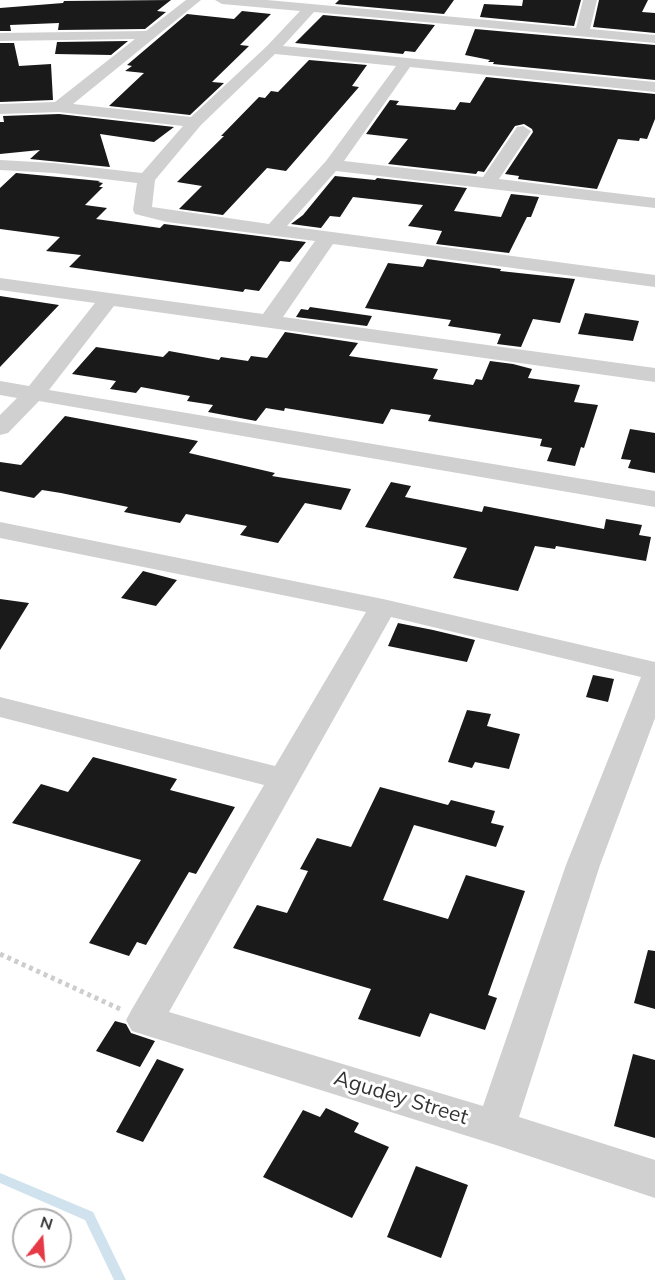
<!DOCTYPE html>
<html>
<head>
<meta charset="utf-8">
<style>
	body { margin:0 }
	#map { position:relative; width:655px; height:1280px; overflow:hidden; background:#fff; font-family:Mulish,sans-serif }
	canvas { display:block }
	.north { position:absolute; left:12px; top:1208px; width:60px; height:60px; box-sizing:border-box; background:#fff; border:2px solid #adadad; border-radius:50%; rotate:17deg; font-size:16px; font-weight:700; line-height:24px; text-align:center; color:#333 }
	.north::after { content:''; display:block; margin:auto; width:21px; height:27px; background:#e63946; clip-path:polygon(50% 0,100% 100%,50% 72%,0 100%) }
</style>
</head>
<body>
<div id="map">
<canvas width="655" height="1280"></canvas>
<div class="north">N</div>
</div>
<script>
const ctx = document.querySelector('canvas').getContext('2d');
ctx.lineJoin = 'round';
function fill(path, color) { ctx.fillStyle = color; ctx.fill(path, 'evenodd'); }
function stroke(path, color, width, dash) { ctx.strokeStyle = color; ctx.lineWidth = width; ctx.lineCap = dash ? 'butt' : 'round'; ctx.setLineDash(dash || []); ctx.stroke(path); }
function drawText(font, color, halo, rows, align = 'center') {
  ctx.font = font + ' Mulish,sans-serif'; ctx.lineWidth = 6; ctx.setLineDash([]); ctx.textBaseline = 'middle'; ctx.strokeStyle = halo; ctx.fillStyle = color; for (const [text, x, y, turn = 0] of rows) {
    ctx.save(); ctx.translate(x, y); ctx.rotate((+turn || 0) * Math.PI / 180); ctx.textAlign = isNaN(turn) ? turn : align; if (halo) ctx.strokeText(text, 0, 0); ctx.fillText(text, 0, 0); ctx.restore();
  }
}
fill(new Path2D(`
	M0 1173 93 1212 126 1280H114L85 1220 0 1183Z`), '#cfe2ee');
fill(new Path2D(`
	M171 0 157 11 166 12 145 29 58 30 59 23 10 25 11 31H0V8L63 3 64 1Z
	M339 0H454L444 14 335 4Z
	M523 0H581L574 26 480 17 484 4 522 6Z
	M599 0H648L642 12 655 13V33L593 27Z
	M242 11 271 14 240 45 249 46 212 82 224 83 190 115 109 106 144 73 125 71 132 66 127 65 187 14 234 19Z
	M323 15 435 25 415 52 405 51 403 54 295 43Z
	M475 29 655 45V80L493 64 494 62H488L490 60 465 55Z
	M128 41 111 55 55 54 57 42Z
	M0 43H14L19 66 51 64 53 100 0 102Z
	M309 60 367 65 352 86 359 87 286 171 267 168 223 215 179 209 202 186 177 182 224 136H221L259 97 265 98 271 91 278 92Z
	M486 77 655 94V119L647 139 640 138 639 141 618 139 597 189 518 179 519 176 505 174 533 132 532 129 524 124 515 126 484 172 478 171 476 174 388 164 408 139 366 134 390 100 399 101 396 105 455 110 460 102 470 103Z
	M59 114 174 127 154 142 100 134 110 167 30 159 40 150 0 154V122H4L3 116Z
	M16 173 100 181 98 182 103 183 99 187H103L85 205 107 208 96 219 160 228 164 224 306 242 290 262 280 261 259 291 245 289 243 292 69 267 81 255 46 251 60 237 0 229V188Z
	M335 176 375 180 377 178 467 188 454 211 501 217 511 194 539 197 531 217H527L509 253 436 244 442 231 408 226 423 205 353 197 340 217 330 216 321 228 291 224 303 215Z
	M427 259 501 269 500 271 575 279 560 323 533 319 521 347 497 344 501 334 448 326 451 320 365 308 388 263 423 267Z
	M0 296 59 305 0 367Z
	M310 307 372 316 367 326 296 317 301 309 308 310Z
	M585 313 639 321 633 341 578 334Z
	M285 332 358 343 349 356 438 369 433 379 473 385 476 379 482 380 490 361 513 364 532 369 528 378 580 385 574 402 598 405 584 448 581 447 575 466 547 461 552 448 540 446 542 439 428 421 431 415 391 409 383 424 285 408 284 411 266 408 256 421 208 412 213 405 187 401 190 396 141 387 136 393 110 389 116 381 72 374 96 347 163 357 169 351 219 360 221 357 248 361 251 356 267 358Z
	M65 416 198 441 189 453 275 473 272 476 351 489 341 510 305 503 278 543 240 535 247 526 186 514 180 523 124 512 128 507 61 493 42 490 34 498 0 491V462L21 465Z
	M630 429 655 433V473L628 468 631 460 621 459Z
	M391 482 411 486 405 497 482 512 484 506 604 529 606 519 642 525 639 535 651 537 646 561 556 546 555 549 535 546 518 591 453 578 467 548 365 527Z
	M143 571 177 580 156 606 121 598Z
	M0 599 29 603 0 650Z
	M398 623 433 630 475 640 467 662 388 646Z
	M593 675 614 679 608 702 586 697Z
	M467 710 491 714 487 726 520 734 509 769 475 762 472 768 448 762Z
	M93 757 177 779 170 790 235 807 196 874 189 872 146 945 137 942 129 956 89 943 141 860 12 823 41 784 68 792Z
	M380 787 448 805 451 800 495 811 491 823 504 826 496 847 414 825 383 900 448 919 466 875 525 891 488 995 497 998 485 1030 430 1013 420 1037 358 1019 371 989 233 948 257 905 287 913 308 871 300 869 317 838 351 847Z
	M648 950 655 951V1009L634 1003Z
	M115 1021 126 1024 131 1033 155 1041 140 1067 96 1051Z
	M633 1054 655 1060V1138L614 1126Z
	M157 1059 184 1069 143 1142 116 1132Z
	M326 1108 359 1123 354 1132 389 1147 352 1218 263 1177 303 1110 320 1117Z
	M416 1166 468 1185 441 1258 387 1237Z`), '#1a1a1a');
stroke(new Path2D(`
	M0 954 120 1009`), '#cdcdcd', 5, [4, 4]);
fill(new Path2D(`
	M186 0H201L73 104 191 117 267 46 300 11 222 4 215 0H267L576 28 583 0H597L590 29 655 35V43L314 12 283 46 655 82V92L410 67 344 161 483 177 517 127 523 126 531 131 499 179 655 198V208L336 171 287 226 655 275V287L333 244 283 317 655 368V382L114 306 49 390 655 491V507L39 401 8 433 0 435V415L17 398 0 395V381L29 386 95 303 0 290V278L263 314 315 241 167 222 135 214 133 210 137 183 54 173 0 170V160L54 163 142 173 183 126 59 112 0 114V104L55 102 135 39 0 41V33L146 31ZM275 54 396 66 326 161 269 224 152 207 155 180 201 125Z
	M0 522 383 599 655 662V718L600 865 519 1117 655 1160V1198L496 1145 132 1031 126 1020 132 1009 264 785 0 717V697L275 766 366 612 0 538ZM391 617 641 677 566 865 483 1106 169 1012Z`), '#d0d0d0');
drawText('21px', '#333', '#fff', [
	["Agudey Street",401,1098,17]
]);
</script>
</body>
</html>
